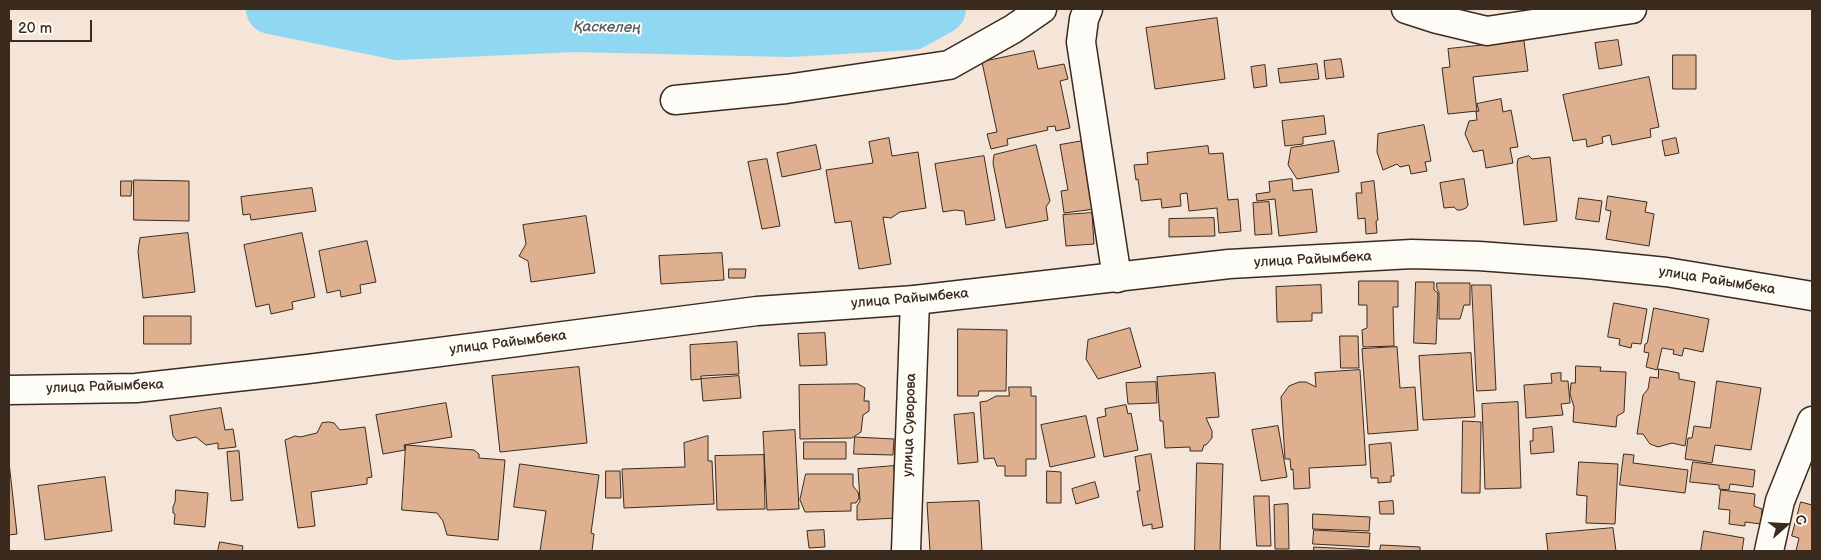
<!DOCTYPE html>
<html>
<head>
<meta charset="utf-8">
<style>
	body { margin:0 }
	#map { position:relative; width:1821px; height:560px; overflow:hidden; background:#f4e5d8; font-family:"Balsamiq Sans",sans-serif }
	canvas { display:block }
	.frame { position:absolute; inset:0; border:10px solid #3b2a1e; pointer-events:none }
	.north { position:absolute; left:1761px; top:500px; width:50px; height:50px; -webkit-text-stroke:4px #fdfcf7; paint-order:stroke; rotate:71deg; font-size:14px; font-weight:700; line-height:20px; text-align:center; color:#3b2a1e }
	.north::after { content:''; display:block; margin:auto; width:18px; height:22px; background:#3b2a1e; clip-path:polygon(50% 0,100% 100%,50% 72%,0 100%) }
	.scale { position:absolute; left:10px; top:20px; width:82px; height:22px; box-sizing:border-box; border:2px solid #3b2a1e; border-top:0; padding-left:6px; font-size:15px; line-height:18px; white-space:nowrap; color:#3b2a1e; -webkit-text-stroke:4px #fdfcf7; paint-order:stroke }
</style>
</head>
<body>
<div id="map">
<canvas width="1821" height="560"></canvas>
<div class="frame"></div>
<div class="north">С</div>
<div class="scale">20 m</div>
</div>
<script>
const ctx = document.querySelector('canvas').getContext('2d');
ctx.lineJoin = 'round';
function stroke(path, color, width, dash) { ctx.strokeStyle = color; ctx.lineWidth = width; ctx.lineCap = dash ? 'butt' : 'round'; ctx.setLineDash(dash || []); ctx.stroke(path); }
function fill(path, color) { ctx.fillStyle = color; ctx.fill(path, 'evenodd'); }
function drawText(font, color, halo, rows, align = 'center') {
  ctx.font = font + ' "Balsamiq Sans",sans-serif'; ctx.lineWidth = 4; ctx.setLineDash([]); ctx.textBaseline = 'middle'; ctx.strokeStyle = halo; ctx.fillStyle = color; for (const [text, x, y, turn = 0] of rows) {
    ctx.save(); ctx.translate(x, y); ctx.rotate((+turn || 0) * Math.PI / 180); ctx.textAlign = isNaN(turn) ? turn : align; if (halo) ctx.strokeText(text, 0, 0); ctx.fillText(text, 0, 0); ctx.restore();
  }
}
stroke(new Path2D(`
	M271 9 398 35 574 27 789 32 912 25 941 9`), '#90d7f2', 50);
const building = new Path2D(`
	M1217 18 1225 79 1155 89 1146 28Z
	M1618 40 1622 65 1599 69 1595 43Z
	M1524 41 1528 71 1473 77 1477 111 1448 114 1442 68 1450 67 1448 49Z
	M1034 51 1038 69 1064 64 1068 79 1060 81 1070 128 1056 131 1055 126 1047 127 1048 130 1007 139 1008 145 991 149 987 134 997 132 982 62Z
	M1673 55H1696V89H1673Z
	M1341 59 1344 77 1326 79 1324 61Z
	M1317 64 1319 79 1280 83 1278 69Z
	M1265 65 1267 86 1254 88 1251 67Z
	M1649 77 1659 127 1650 129 1651 137 1612 145 1610 135 1602 137 1603 143 1587 147 1586 139 1573 141 1563 95Z
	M1501 99 1503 112 1511 110 1518 147 1510 148 1513 163 1486 168 1483 150 1473 152 1465 134 1469 121 1477 120 1476 112 1479 111 1477 104Z
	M1324 116 1326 134 1303 137V144L1285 146 1282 121Z
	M1424 125 1431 161 1425 162 1427 171 1411 174 1409 165 1400 167 1397 164 1383 170 1377 152 1378 134Z
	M889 138 892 156 918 152 926 208 900 212 891 218 883 217 891 264 859 269 851 221 835 223 826 170 873 163 869 142Z
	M1676 138 1679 153 1665 156 1662 141Z
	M1083 141 1095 209 1064 213 1061 191 1068 190 1060 145Z
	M1334 141 1339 172 1297 179 1288 165 1291 148Z
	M816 145 821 169 782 177 777 153Z
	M1036 145 1050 201 1046 207 1048 220 1006 228 993 163 994 155Z
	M1208 146 1209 154 1223 153 1228 200 1238 199 1241 231 1219 233 1217 208 1189 211 1187 193 1180 194 1181 206 1162 208 1161 199 1141 201 1138 179 1136 180 1134 165 1148 164 1147 153Z
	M984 156 995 220 966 225 964 211 955 210 943 212 935 164Z
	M1529 156 1532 159 1550 157 1557 221 1524 225 1517 165 1518 159Z
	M767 159 780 226 762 229 748 162Z
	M1292 179 1293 191 1312 189 1317 232 1279 236 1275 199 1257 201 1256 194 1270 192 1269 182Z
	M1464 179 1468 205 1466 208 1461 210H1457L1454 207 1444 208 1440 183Z
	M134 180 189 181V221L134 220Z
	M121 181H132L131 196H121Z
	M1374 181 1378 220 1376 221 1377 233 1366 234 1365 218 1358 219 1356 193H1362L1361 183Z
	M312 188 316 211 251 220 250 214 243 215 241 197Z
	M1608 196 1647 202 1645 212 1654 214 1649 246 1606 239 1611 211 1606 210Z
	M1579 198 1602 201 1599 222 1576 219Z
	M1269 202 1272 234 1255 235 1253 203Z
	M1092 213 1094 244 1066 246 1063 215Z
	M586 216 595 273 531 282 528 261 519 256 526 244 523 225Z
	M1214 218 1215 236 1169 237V219Z
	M188 233 195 292 143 298 138 251 140 238Z
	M302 233 315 297 292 302 293 309 271 314 269 304 256 307 244 245Z
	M367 241 376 282 360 285 361 293 341 297 340 290 327 293 319 251Z
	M722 253 724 280 661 284 659 256Z
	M729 269H746L745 278H729Z
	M1359 281H1398V307H1393L1394 346 1363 347 1362 330 1367 328V305H1359Z
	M1416 282H1434V290L1438 293 1436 344 1414 343Z
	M1437 283H1470V305H1464L1460 319H1439V293L1437 289Z
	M1321 285 1322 313H1312V321L1277 322 1276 287Z
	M1472 285H1491L1496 390 1477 391Z
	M1614 303 1647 309 1641 344 1632 343 1631 348 1619 345 1620 339 1608 337Z
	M1654 308 1709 319 1703 352 1684 348 1682 356 1673 354 1674 350 1662 348 1657 370 1646 367 1649 353 1644 352 1645 344 1647 343Z
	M144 316H191V344H144Z
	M1130 328 1141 367 1098 379 1086 359 1088 340Z
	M958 329 1007 330 1006 391H979L978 396H958Z
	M825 333 827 365 800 366 798 334Z
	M1340 336H1358L1359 368H1341Z
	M737 342 739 374 701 376V379L691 380 690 345Z
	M1397 347 1400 388 1415 387 1418 430 1368 434 1362 349Z
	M1471 353 1475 417 1423 420 1419 356Z
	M1576 366 1601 367 1600 371 1626 372 1624 412 1617 416 1616 427 1573 422 1574 407 1570 394 1571 383H1575Z
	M579 367 587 443 500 452 492 376Z
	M1659 369 1679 373V379L1695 382 1685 446 1672 443 1658 447 1650 444 1643 434H1637L1643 395 1648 389 1650 377 1658 378Z
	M1360 370 1366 465 1309 468 1310 488 1294 489 1293 469 1291 470 1290 459H1285L1281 397 1289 386 1299 382H1306L1316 387 1315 373Z
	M1215 373 1219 417 1206 418 1212 431V438L1206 445H1204L1202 451H1190V447L1165 448 1163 421H1160L1157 377Z
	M1561 373V381H1568L1570 403 1561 404 1563 415 1526 418 1524 385 1552 383 1551 374Z
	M739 376 741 398 703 401 701 379Z
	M1717 381 1761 388 1751 450 1715 445 1712 463 1685 459 1688 438H1692L1694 426 1710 428Z
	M1156 382 1157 403 1128 404 1126 383Z
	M858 384 865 388 864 401H869V411L863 415 861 432 852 438 800 439 799 385Z
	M1009 387H1031V396H1036V459H1026V476H1005V466H997L994 458 984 459 980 402 987 401 996 396H1009Z
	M1518 402 1521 488 1485 489 1482 404Z
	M446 403 452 437 404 445 405 450 383 454 376 415Z
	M1126 405 1128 414 1131 413 1138 450 1104 457 1097 418 1106 416 1105 409Z
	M221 408 225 430 233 429 236 447 218 449V443L206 445 196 437 177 441 173 436 170 416Z
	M974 413 978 462 958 464 954 415Z
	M1086 416 1095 457 1050 467 1041 425Z
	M1463 421 1481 422 1480 493H1462Z
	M329 422 334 423 340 430 365 427 372 477 367 478V484L311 492 315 526 298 528 285 440 295 436 300 437 317 433 322 423Z
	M1278 426 1287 477 1261 481 1252 430Z
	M1552 427 1554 452 1531 454 1530 441H1533V429Z
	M795 430 799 509 767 510 763 432Z
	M708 436V461H712L714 504 624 508 622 469 685 467 684 443Z
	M855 437 894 439 893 455 854 454Z
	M804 442H846V459H804Z
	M1391 443 1394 476H1391V482L1378 483V478H1371L1369 445Z
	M406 445 474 450 479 454V458L505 460 498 540 447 535 443 521 437 513 402 510Z
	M239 451 243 500 231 501 227 452Z
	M1151 454 1163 527 1152 529V524L1143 526 1137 491H1140L1135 457Z
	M1624 454 1634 455 1633 463 1688 470 1685 493 1620 485Z
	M764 455 765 509 717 510 715 456Z
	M9 462 17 534 9 535Z
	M1579 462 1618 464 1615 524 1586 523 1587 496 1577 495Z
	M1693 462 1755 470 1753 487 1730 484 1729 490 1719 489V485L1690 482Z
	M1197 463 1223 464 1220 551H1195Z
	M520 464 599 475 591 533 594 534 592 551H540L546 511 514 507Z
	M894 466 897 518 857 520V506L860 501 858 469Z
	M606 471H620L621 498H606Z
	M1047 471 1061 472V503H1047Z
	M806 474H853V486L858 492 859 498 856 503H851V511L805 512 800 500Z
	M105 477 112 531 45 540 38 486Z
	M1095 482 1099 497 1076 504 1072 489Z
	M176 490 208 493 205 527 174 524 175 514 173 513V507L175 502Z
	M1721 490 1755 494 1754 506 1762 509 1761 524 1745 522V526L1729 524 1730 510 1719 509Z
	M1254 496H1269L1271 546H1257Z
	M979 501 982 551H930L927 503Z
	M1393 501 1394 514H1380L1379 502Z
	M1801 502 1812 505V551H1796L1799 538 1792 536Z
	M1288 504 1289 549H1275L1274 505Z
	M1313 514 1370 517 1369 531 1313 529Z
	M1613 528 1616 551H1548L1546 534Z
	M824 530 825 547 809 548 807 531Z
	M1314 530 1370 533 1369 547 1313 544Z
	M1704 531 1744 538 1742 551H1701Z
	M220 542 243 546 242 551H218Z
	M1381 545 1420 547V551H1380Z
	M1314 547 1370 550V551H1314Z`);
fill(building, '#deb08f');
stroke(building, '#3b2a1e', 1);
const street = new Path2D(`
	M1088 9 1084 19 1081 42 1117 278
	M1406 9 1437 19 1487 31 1632 9
	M675 100 786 89 949 65 1013 29 1042 9
	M906 551 915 300
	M1769 551 1780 501 1812 421`);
const secondary = new Path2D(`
	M9 390 136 388 308 369 757 311 915 300 1229 264 1412 254 1479 256 1587 264 1666 272 1812 296`);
stroke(street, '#3b2a1e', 31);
stroke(secondary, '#3b2a1e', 31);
stroke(street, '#fdfcf7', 28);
stroke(secondary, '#fdfcf7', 28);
drawText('14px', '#3b2a1e', '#fdfcf7', [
	["улица Райымбека",1313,260,-3],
	["улица Райымбека",1717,281,9],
	["улица Райымбека",910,299,-5],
	["улица Райымбека",508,343,-7],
	["улица Райымбека",105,387,-2],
	["улица Суворова",910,425,-88]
]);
drawText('italic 15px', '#545e5e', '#fdfcf7', [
	["Қаскелең",607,28,1]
]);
</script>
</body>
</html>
